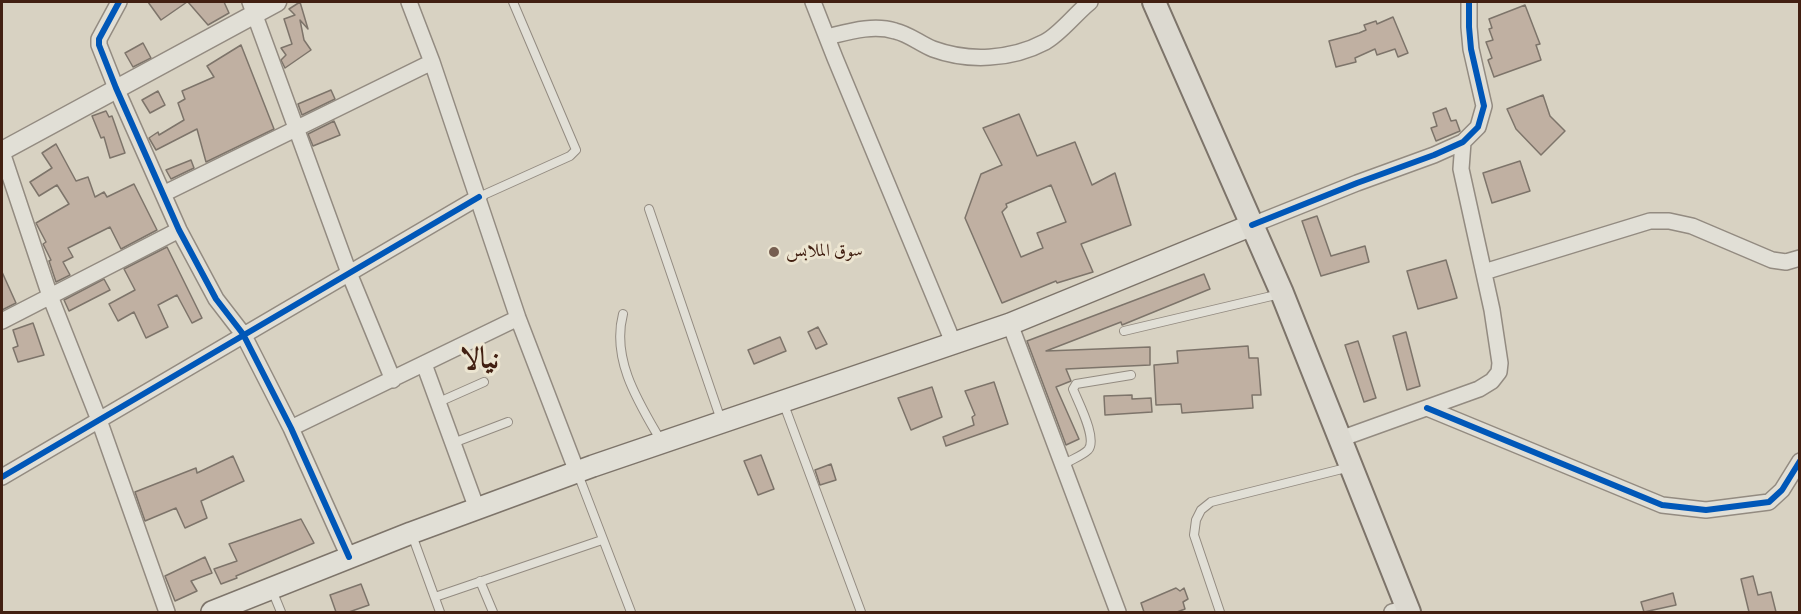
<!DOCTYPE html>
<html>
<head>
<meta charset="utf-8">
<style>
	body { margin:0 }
	#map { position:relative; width:1801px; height:614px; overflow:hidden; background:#d8d2c2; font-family:"IM FELL French Canon",serif }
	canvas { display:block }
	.frame { position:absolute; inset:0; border:3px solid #422012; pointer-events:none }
</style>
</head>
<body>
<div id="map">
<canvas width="1801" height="614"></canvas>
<div class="frame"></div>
</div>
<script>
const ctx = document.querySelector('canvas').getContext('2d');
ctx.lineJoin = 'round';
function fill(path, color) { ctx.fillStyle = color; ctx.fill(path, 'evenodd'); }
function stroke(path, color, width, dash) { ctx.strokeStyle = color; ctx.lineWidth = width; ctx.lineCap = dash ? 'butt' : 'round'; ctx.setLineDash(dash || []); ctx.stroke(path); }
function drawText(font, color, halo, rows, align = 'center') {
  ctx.font = font + ' "IM FELL French Canon",Amiri,serif'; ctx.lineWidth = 6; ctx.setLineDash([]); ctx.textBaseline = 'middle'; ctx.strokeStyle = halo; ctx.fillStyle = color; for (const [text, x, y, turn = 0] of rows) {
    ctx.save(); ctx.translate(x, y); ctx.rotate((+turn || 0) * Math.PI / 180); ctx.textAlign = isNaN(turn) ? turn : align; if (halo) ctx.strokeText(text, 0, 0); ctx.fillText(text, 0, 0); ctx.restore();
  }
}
const building = new Path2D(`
	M148 2H187L161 20Z
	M188 2H224L229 13 208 25Z
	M300 2 308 29 300 20 304 40 311 50 285 68 281 60 286 55 281 48 292 44 284 19 295 15 289 9Z
	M1525 5 1540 44 1536 45 1541 60 1494 77 1488 60 1492 58 1486 42 1493 40 1489 29 1492 28 1489 19Z
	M1393 17 1408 53 1398 57 1395 49 1377 55 1375 49 1355 58 1356 62 1336 67 1329 41 1359 33 1366 30 1364 25 1376 21 1377 24Z
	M143 43 151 58 133 67 125 53Z
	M241 45 274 129 206 162 197 129 156 150 149 138 158 132 159 135 184 120 178 103 185 99 182 91 214 77 207 66Z
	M331 90 335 99 302 115 298 104Z
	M158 91 165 105 150 113 142 100Z
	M1543 95 1550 116 1565 131 1541 155 1516 129 1507 109Z
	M1446 108 1451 121 1456 120 1460 131 1436 141 1431 128 1437 126 1433 113Z
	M106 111 109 117 112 116 125 153 110 158 104 137 101 138 92 116Z
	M1019 114 1037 156 1075 142 1092 185 1115 173 1131 225 1081 244 1093 272 1057 283 1056 281 1002 303 965 218 981 174 1002 165 983 128ZM1051 185 1066 222 1037 233 1043 248 1021 257 1002 212 1007 207 1006 204Z
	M334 121 340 135 313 146 308 134Z
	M56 144 76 181 88 177 95 197 104 192 107 197 134 184 157 230 121 249 110 227 68 248 73 257 63 262 70 275 56 282 49 261 51 260 43 244 46 242 36 223 69 204 57 185 39 196 30 182 52 168 42 153Z
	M191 160 194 168 171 179 166 170Z
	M1520 161 1530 191 1492 203 1483 173Z
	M1317 216 1331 256 1365 246 1369 262 1321 276 1302 221Z
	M167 247 202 318 192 323 177 295 158 305 168 327 146 338 134 312 118 321 109 304 135 290 124 269Z
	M1446 260 1457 298 1418 309 1407 271Z
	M2 272 16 303 2 310Z
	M1204 274 1210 289 1122 325 1121 322 1046 351 1150 347V365L1066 369 1071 381 1056 387 1079 439 1066 445 1027 341Z
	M104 279 110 290 69 311 64 300Z
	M33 323 44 355 18 362 13 348 18 346 13 330Z
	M818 327 827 344 816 349 808 332Z
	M1406 332 1420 386 1407 390 1393 336Z
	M780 337 786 351 754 364 748 350Z
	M1358 341 1376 398 1364 402 1345 345Z
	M1248 346 1249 358H1258L1261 395H1252L1253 408 1182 413 1181 404 1156 405 1154 365 1178 363 1177 351Z
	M994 382 1008 424 946 446 943 437 974 425 972 417 975 415 965 391Z
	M932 387 942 417 911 430 898 398Z
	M1132 395V399L1151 398 1152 412 1105 415 1104 396Z
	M761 455 774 489 758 495 744 461Z
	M233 456 244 481 201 501 207 518 185 528 176 508 145 521 135 492 196 468 197 473Z
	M831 464 836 480 820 485 815 470Z
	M301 519 314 543 236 576 237 578 221 584 214 569 237 561 229 544Z
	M205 557 212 573 191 581 197 591 175 601 165 576Z
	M1753 576 1758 595 1771 592 1776 612H1749L1741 579Z
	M361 584 369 605 349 612H336L330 595Z
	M1176 588 1180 591 1184 588 1188 599 1183 602 1185 609 1177 612H1144L1141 603Z
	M1673 593 1676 605 1644 612 1641 602Z`);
fill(building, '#c0b0a2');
stroke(building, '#7d746a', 1.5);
const service = new Path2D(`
	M479 197 570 156 576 150 513 2
	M649 209 721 420
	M623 314C611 360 639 403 661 441
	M1124 331 1280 294
	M439 402 484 382
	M783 402 861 612
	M453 443 508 422
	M1063 465C1070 460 1082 456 1088 450 1098 439 1078 402 1073 389L1076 384 1131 375
	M578 474 631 612
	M412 535 440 612
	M480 581 493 612
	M272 590 281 612
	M435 597 602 540
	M1220 612 1194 535 1196 520 1201 510 1211 502 1350 467`);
const minor = new Path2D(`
	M119 2 99 39V45L116 88 179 230 216 299 243 334 291 428 349 557
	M250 2 349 273 393 380
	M409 2 432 62 518 318 577 472
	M813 2 835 58 953 342
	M827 37C848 32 873 24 895 31 909 34 920 44 933 49 968 62 1011 60 1045 42 1060 34 1076 13 1090 2
	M2 152 50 296 99 420 167 612
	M163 194 432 62
	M1252 225 1357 183 1434 155 1463 142 1478 127 1484 106 1471 49 1469 27V2
	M1484 272 1650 221H1669L1692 226 1772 260 1786 262 1800 258
	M2 321 179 230
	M1010 324 1118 612
	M424 364 477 509
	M1427 408 1662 505 1706 510 1769 502 1782 490 1800 461
	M291 428 518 318
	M1340 439 1479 389 1492 381 1499 372 1500 363 1492 310 1461 169 1463 142
	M2 477 479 197
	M1392 612 1407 608`);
const tertiary = new Path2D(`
	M2 151 277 2`);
const secondary = new Path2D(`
	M212 612 411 533 593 466 1010 324 1252 225`);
const primary = new Path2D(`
	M1154 2 1282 293 1409 612`);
stroke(service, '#938b81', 10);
stroke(minor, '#938b81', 18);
stroke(tertiary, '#938b81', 21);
stroke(secondary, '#7d746a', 24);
stroke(primary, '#7d746a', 26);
stroke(service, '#e1dfd6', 8);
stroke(minor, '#e1dfd6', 15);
stroke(tertiary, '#e1dfd6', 18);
stroke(secondary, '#e1dfd6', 21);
stroke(primary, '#dcd9d0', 22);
stroke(new Path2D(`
	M119 2 99 39V45L116 88 179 230 216 299 243 334 291 428 349 557
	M1252 225 1357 183 1434 155 1463 142 1478 127 1484 106 1471 49 1469 27V2
	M1427 408 1662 505 1706 510 1769 502 1782 490 1800 461
	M2 477 479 197`), '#0057b8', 6);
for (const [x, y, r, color] of [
	[774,252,6,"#765e50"]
]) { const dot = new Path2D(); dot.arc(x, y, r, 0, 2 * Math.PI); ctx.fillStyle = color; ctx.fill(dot); stroke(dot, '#ece5d1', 2); }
drawText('18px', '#422012', '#ece5d1', [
	["سوق الملابس",786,252]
], 'left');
drawText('bold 30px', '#422012', '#ece5d1', [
	["نيالا",480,361]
]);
</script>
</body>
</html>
